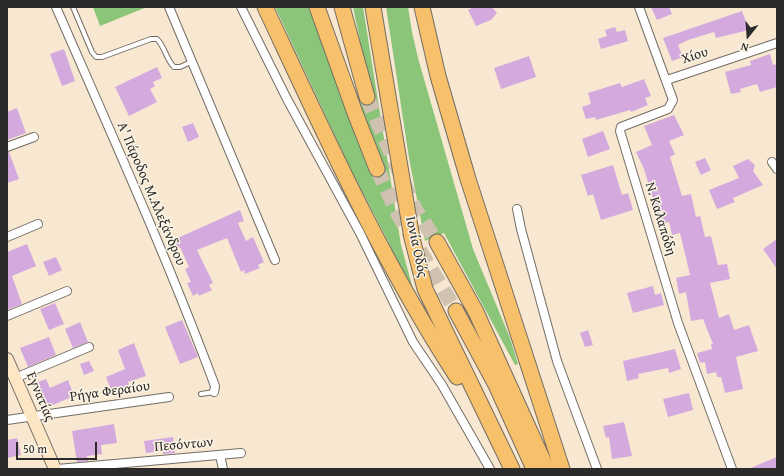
<!DOCTYPE html>
<html>
<head>
<meta charset="utf-8">
<style>
	body { margin:0 }
	#map { position:relative; width:784px; height:476px; overflow:hidden; background:#f8e8d1; font-family:"Gentium Book Plus",serif }
	canvas { display:block }
	.frame { position:absolute; inset:0; border:8px solid #2b2b2b; pointer-events:none }
	.north { position:absolute; left:728px; top:16px; width:40px; height:40px; -webkit-text-stroke:3px #fcf5e5; paint-order:stroke; rotate:197deg; font-size:11px; font-weight:700; line-height:16px; text-align:center; color:#2b2b2b }
	.north::after { content:''; display:block; margin:auto; width:14px; height:18px; background:#2b2b2b; clip-path:polygon(50% 0,100% 100%,50% 72%,0 100%) }
	.scale { position:absolute; left:16px; top:442px; width:81px; height:18px; box-sizing:border-box; border:2px solid #2b2b2b; border-top:0; padding-left:5px; font-size:12px; line-height:14px; white-space:nowrap; color:#2b2b2b; -webkit-text-stroke:3px #fcf5e5; paint-order:stroke }
</style>
</head>
<body>
<div id="map">
<canvas width="784" height="476"></canvas>
<div class="frame"></div>
<div class="north">N</div>
<div class="scale">50 m</div>
</div>
<script>
const ctx = document.querySelector('canvas').getContext('2d');
ctx.lineJoin = 'round';
function fill(path, color) { ctx.fillStyle = color; ctx.fill(path, 'evenodd'); }
function stroke(path, color, width, dash) { ctx.strokeStyle = color; ctx.lineWidth = width; ctx.lineCap = dash ? 'butt' : 'round'; ctx.setLineDash(dash || []); ctx.stroke(path); }
function drawText(font, color, halo, rows, align = 'center') {
  ctx.font = font + ' "Gentium Book Plus",serif'; ctx.lineWidth = 3; ctx.setLineDash([]); ctx.textBaseline = 'middle'; ctx.strokeStyle = halo; ctx.fillStyle = color; for (const [text, x, y, turn = 0] of rows) {
    ctx.save(); ctx.translate(x, y); ctx.rotate((+turn || 0) * Math.PI / 180); ctx.textAlign = isNaN(turn) ? turn : align; if (halo) ctx.strokeText(text, 0, 0); ctx.fillText(text, 0, 0); ctx.restore();
  }
}
fill(new Path2D(`
	M93 7H147L100 26Z
	M275 7H311L357 104 372 99 353 7H363L401 245 418 307 388 241 349 166Z
	M386 7H408L412 32 418 58 473 249 510 338 518 364 515 365 444 233 425 241 409 158Z`), '#8bc57a');
fill(new Path2D(`
	M474 7H492L497 13 491 20 476 26 468 10Z
	M651 7H669L672 14 657 20Z
	M742 11 749 30 716 38 714 32 688 40 678 45 683 57 672 61 663 38Z
	M615 27 617 32 625 30 628 41 601 49 598 39 607 36 605 30Z
	M64 49 75 81 62 86 50 54Z
	M770 54 773 65 777 64V87L760 92 757 84 740 89 741 92 731 94 725 72 751 65 750 61Z
	M529 56 536 77 501 89 494 68Z
	M157 67 162 78 153 82 155 86 150 89 157 102 129 116 115 87Z
	M644 79 651 96 645 98 648 105 631 112 630 110 596 120 595 117 586 119 582 107 591 104 588 93 620 83 622 87Z
	M17 108 26 133 7 140V112Z
	M674 115 684 135 669 141 675 154 670 157 682 196 691 194 696 217 700 216 705 237 711 236 718 265 727 264 730 279 710 283 719 318 729 314 734 330 749 325 758 351 736 357 743 389 725 393 721 377H717L716 372 707 374 705 362 700 363 697 353 712 349 711 344H713L703 319 691 321 686 292 679 294 676 278 690 275 680 233 672 235 669 222 658 225 653 203 654 202 644 169 636 152 652 145 644 126Z
	M193 123 199 137 188 142 182 127Z
	M603 131 610 149 588 157 582 139Z
	M7 152H9L19 179 7 183Z
	M705 158 711 170 701 175 695 162Z
	M748 159 755 165 753 171 763 185 733 198 735 202 717 209 709 190 739 178 733 166Z
	M613 165 622 195 628 193 633 210 601 220 593 194 588 196 581 175Z
	M240 210 244 221 238 223 246 241 253 237 264 262 258 265 260 268 245 274 244 270 241 272 227 238 197 250 213 283 209 285 212 290 199 296 198 293 193 296 187 283 191 282 185 269 189 267 180 247 175 250 171 241Z
	M777 239V269L763 249Z
	M27 244 36 266 12 276 22 304 7 310V252Z
	M56 257 62 270 49 276 43 262Z
	M653 286 655 295 661 293 664 305 633 313 627 293Z
	M55 303 64 324 49 330 40 309Z
	M182 320 198 357 180 364 165 327Z
	M80 322 88 342 73 348 65 329Z
	M588 330 593 345 585 347 580 333Z
	M49 337 56 355 28 367 20 348Z
	M134 343 146 376 128 382 131 390 114 397 106 377 125 369 118 350Z
	M675 349 681 369 669 373 668 368 638 374 639 378 627 381 623 361Z
	M89 361 94 371 84 375 80 364Z
	M46 379 50 388 68 380 74 396 46 408 35 383Z
	M689 393 693 410 668 417 663 399Z
	M624 422 632 456 612 459 609 437 606 438 603 426Z
	M114 424 117 443 101 445 102 454 87 456 88 461 77 462 72 431Z
	M173 437 175 453 163 454V451L146 453 144 441Z
	M17 438 21 455 7 458V440Z
	M777 457V469H748Z`), '#d4aade');
stroke(new Path2D(`
	M367 97 415 209 437 242
	M377 169 399 216 456 311`), '#cfc2b0', 15, [15, 8]);
const service = new Path2D(`
	M73 7 92 52 96 57H102L151 39H157C165 47 166 59 174 67H180L191 62
	M201 394 214 392`);
const minor = new Path2D(`
	M56 7C111 133 167 257 215 386L214 392
	M169 7 275 260
	M241 7 287 99 360 233 413 342 442 385 490 469
	M639 7 673 100 668 109 621 127 620 131 678 323 732 469
	M667 80 777 43
	M7 147 34 137
	M772 162 777 169
	M517 209 521 229 557 361 597 469
	M7 237 38 224
	M7 316 67 291
	M15 378 89 347
	M7 420 169 397
	M220 455 223 469
	M57 469 241 453`);
const secondary = new Path2D(`
	M7 359 55 469`);
const motorway = new Path2D(`
	M265 7C324 133 381 260 457 377
	M317 7 355 113 377 169
	M342 7 367 97
	M373 7 412 238 425 289 512 469
	M422 7 438 76 468 179 562 469
	M437 242 476 312 547 469
	M456 311 496 385 534 469`);
stroke(service, '#736d65', 6);
stroke(minor, '#736d65', 10);
stroke(secondary, '#736d65', 14);
stroke(motorway, '#736d65', 17);
stroke(service, '#fff', 4);
stroke(minor, '#fff', 8);
stroke(secondary, '#fce6c4', 12);
stroke(motorway, '#f7c06b', 15);
drawText('14px', '#2b2b2b', '#fcf5e5', [
	["Χίου",695,56,-18],
	["Α' Πάροδος Μ.Αλεξάνδρου",151,194,67],
	["Ν. Καλαπόδη",660,219,73],
	["Ιονία Οδός",416,247,78],
	["Ρήγα Φεραίου",110,392,-8],
	["Εγνατίας",40,397,67],
	["Πεσόντων",184,445,-5]
]);
</script>
</body>
</html>
